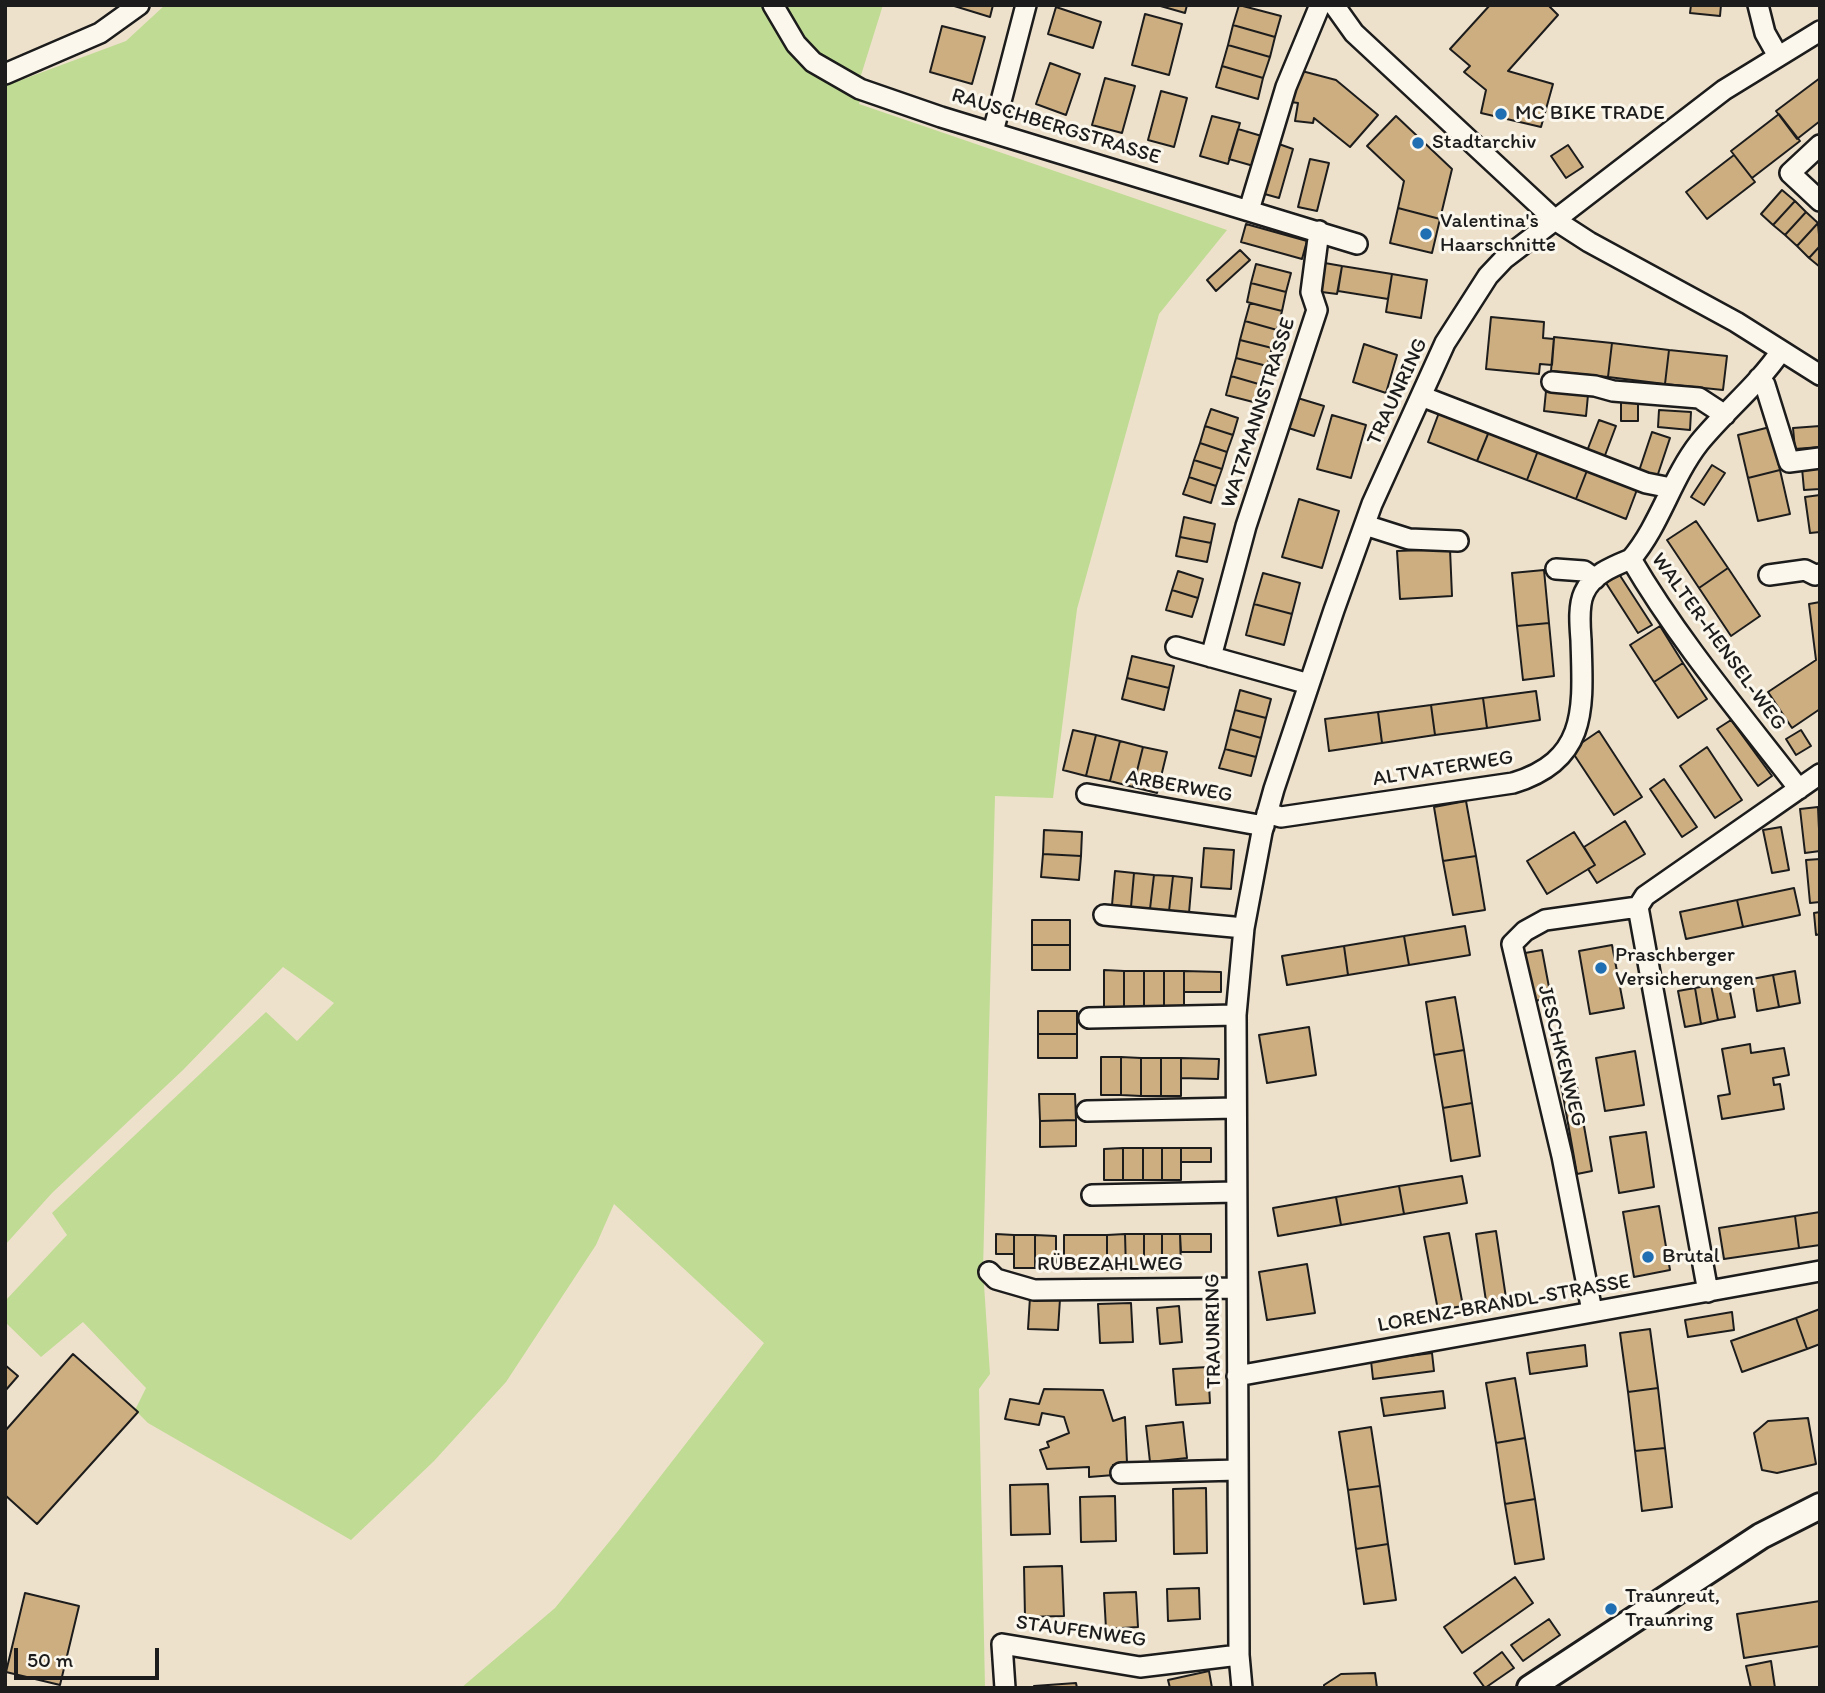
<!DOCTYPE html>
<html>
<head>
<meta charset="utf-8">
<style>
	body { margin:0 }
	#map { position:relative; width:1825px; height:1693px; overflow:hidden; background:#ede1cc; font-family:Itim,sans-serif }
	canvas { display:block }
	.frame { position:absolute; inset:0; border:7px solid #1c1c1c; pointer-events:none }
	.scale { position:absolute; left:14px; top:1648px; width:145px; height:32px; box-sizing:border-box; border:4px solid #1c1c1c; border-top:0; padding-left:9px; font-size:21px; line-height:24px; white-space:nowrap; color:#1c1c1c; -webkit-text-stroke:5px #fbf7ec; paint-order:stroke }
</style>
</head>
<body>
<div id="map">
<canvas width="1825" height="1693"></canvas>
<div class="frame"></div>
<div class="scale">50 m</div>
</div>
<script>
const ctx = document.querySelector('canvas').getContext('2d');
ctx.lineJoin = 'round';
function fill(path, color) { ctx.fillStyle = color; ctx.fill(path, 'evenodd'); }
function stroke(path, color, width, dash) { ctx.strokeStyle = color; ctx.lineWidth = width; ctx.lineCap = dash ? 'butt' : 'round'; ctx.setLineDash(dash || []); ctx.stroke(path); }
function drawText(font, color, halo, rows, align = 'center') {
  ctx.font = font + ' Itim,sans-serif'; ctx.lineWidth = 6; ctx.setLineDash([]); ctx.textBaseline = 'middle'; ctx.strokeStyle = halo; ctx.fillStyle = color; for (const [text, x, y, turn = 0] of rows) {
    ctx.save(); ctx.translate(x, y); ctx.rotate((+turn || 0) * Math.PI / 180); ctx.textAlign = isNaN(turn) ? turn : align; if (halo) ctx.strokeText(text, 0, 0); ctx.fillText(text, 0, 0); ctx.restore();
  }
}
fill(new Path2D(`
	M165 5H883L857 88 863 90 859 104 1227 230 1159 314 1077 609 1053 798 995 796 983 1270 990 1374 979 1389 985 1688H461L555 1608 618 1531 764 1343 614 1204 596 1245 506 1382 434 1461 351 1540 148 1423 135 1410 146 1388 83 1322 41 1357 5 1322V1301L67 1235 52 1213 266 1012 297 1041 334 1003 283 967 183 1070 52 1193 5 1245V86L126 41Z`), '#c0db93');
const building = new Path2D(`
	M951 5H993L990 17Z
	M1157 5H1187L1185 13Z
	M1239 5 1281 16 1275 37 1233 25Z
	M1490 5H1548L1558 15 1508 71 1553 84 1541 127 1481 113 1486 90 1464 72 1470 66 1450 49Z
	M1691 5H1721L1720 16 1690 13Z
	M1056 7 1101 22 1093 48 1048 34Z
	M1145 14 1182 24 1169 75 1132 65Z
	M1233 25 1275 37 1270 57 1228 45Z
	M942 26 985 37 972 84 930 72Z
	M1228 45 1270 57 1263 78 1222 66Z
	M1050 63 1080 74 1066 115 1036 104Z
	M1222 66 1263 78 1258 99 1216 87Z
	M1298 70 1336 80 1378 115 1350 147 1314 118 1313 123 1295 121 1298 103 1291 102Z
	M1105 78 1135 86 1122 133 1092 125Z
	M1820 78V121L1797 139 1776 111Z
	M1161 91 1187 98 1174 147 1148 140Z
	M1779 114 1800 141 1752 178 1731 151Z
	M1212 116 1240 123 1228 164 1200 156Z
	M1396 116 1452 169 1440 219 1398 208 1404 181 1367 146Z
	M1238 129 1265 137 1257 167 1229 159Z
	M1276 143 1293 149 1279 198 1261 193Z
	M1568 145 1583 167 1566 178 1551 156Z
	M1734 155 1755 182 1707 219 1686 192Z
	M1310 159 1329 163 1317 211 1298 207Z
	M1782 190 1795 201 1773 225 1761 214Z
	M1795 201 1806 212 1785 235 1773 225Z
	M1398 208 1440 219 1432 253 1390 243Z
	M1806 212 1818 223 1797 246 1785 235Z
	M1818 223 1820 246 1809 258 1797 246Z
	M1246 224 1307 241 1302 259 1241 242Z
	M1820 246V267L1809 258Z
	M1240 250 1250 260 1216 291 1207 280Z
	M1319 262 1342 266 1337 294 1314 291Z
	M1256 264 1291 273 1286 292 1251 283Z
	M1342 266 1392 274 1388 299 1338 291Z
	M1392 274 1427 280 1421 318 1386 312Z
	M1251 283 1286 292 1282 311 1247 302Z
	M1250 303 1282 311 1277 330 1245 321Z
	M1491 317 1544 322 1543 338 1554 339 1552 365 1540 364 1539 374 1486 369Z
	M1245 321 1277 330 1272 348 1240 340Z
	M1554 337 1612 343 1608 377 1551 371Z
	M1240 340 1272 348 1267 366 1236 358Z
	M1612 343 1669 350 1665 384 1608 377Z
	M1364 344 1397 355 1386 393 1353 382Z
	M1669 350 1727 356 1723 390 1665 384Z
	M1236 358 1267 366 1262 385 1231 376Z
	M1231 376 1262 385 1257 403 1226 395Z
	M1546 391 1588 395 1586 416 1544 411Z
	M1291 396 1324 406 1314 436 1282 426Z
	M1621 402H1638V421H1621Z
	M1211 409 1238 418 1233 435 1205 426Z
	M1440 410 1490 429 1477 461 1428 442Z
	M1659 410 1691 412 1690 430 1658 427Z
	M1332 415 1366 425 1351 478 1317 469Z
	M1599 420 1616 426 1604 458 1587 451Z
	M1205 426 1233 435 1227 452 1200 443Z
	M1820 426V447L1795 449 1793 428Z
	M1770 427 1780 470 1748 478 1738 435Z
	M1490 429 1539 448 1527 480 1477 461Z
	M1652 432 1670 438 1657 477 1639 471Z
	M1200 443 1227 452 1222 469 1194 460Z
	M1539 448 1588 468 1576 499 1527 480Z
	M1194 460 1222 469 1216 486 1189 477Z
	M1712 465 1725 473 1704 505 1691 497Z
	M1820 467V489L1804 490 1802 468Z
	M1588 468 1638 487 1626 519 1576 499Z
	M1780 470 1790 514 1758 521 1748 478Z
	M1189 477 1216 486 1211 503 1183 494Z
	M1820 495V532L1810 533 1805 497Z
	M1299 499 1339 511 1322 568 1282 557Z
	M1184 517 1215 524 1211 543 1180 537Z
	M1696 521 1728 568 1699 588 1667 540Z
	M1180 537 1211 543 1207 562 1176 556Z
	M1450 549 1452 596 1400 599 1397 551Z
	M1728 568 1760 616 1731 636 1699 588Z
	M1544 570 1549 623 1517 626 1512 573Z
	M1178 571 1203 579 1198 598 1172 590Z
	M1263 573 1300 583 1292 614 1254 604Z
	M1619 574 1652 625 1638 633 1606 583Z
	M1172 590 1198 598 1192 617 1166 610Z
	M1820 602V709L1792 728 1768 692 1816 660 1809 604Z
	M1254 604 1292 614 1284 645 1246 635Z
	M1549 623 1554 676 1523 680 1517 626Z
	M1660 626 1683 663 1654 682 1630 645Z
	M1132 656 1174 666 1169 688 1127 678Z
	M1683 663 1707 699 1678 718 1654 682Z
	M1127 678 1169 688 1164 710 1122 699Z
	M1240 690 1271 699 1266 718 1235 710Z
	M1536 691 1540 720 1487 728 1483 698Z
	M1483 698 1487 728 1435 735 1431 705Z
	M1431 705 1435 735 1382 743 1378 712Z
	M1235 710 1266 718 1261 738 1230 729Z
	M1378 712 1382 743 1329 751 1325 719Z
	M1731 720 1772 776 1758 786 1717 729Z
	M1230 729 1261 738 1256 757 1225 749Z
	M1073 730 1096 735 1086 776 1063 770Z
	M1801 730 1811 746 1796 755 1786 739Z
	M1599 731 1642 797 1614 815 1571 750Z
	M1096 735 1120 741 1110 781 1086 776Z
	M1120 741 1143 747 1133 787 1110 781Z
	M1143 747 1167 752 1157 793 1133 787Z
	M1707 747 1742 800 1715 818 1680 766Z
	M1225 749 1256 757 1251 776 1219 768Z
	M1664 779 1697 827 1682 837 1650 789Z
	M1466 801 1476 856 1443 861 1434 807Z
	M1818 807 1820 851 1805 853 1800 809Z
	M1625 821 1645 854 1597 883 1588 869 1595 865 1584 847Z
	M1781 827 1789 870 1772 873 1763 830Z
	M1044 830 1082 832 1081 856 1043 854Z
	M1574 832 1595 865 1547 894 1527 861Z
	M1204 848 1234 850 1231 889 1201 887Z
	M1043 854 1081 856 1079 880 1041 877Z
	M1476 856 1485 910 1453 915 1443 861Z
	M1820 859V902L1810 903 1806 860Z
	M1115 871 1134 873 1131 907 1112 905Z
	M1134 873 1154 875 1150 909 1131 907Z
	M1154 875 1173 876 1169 911 1150 909Z
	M1173 876 1192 878 1189 913 1169 911Z
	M1794 888 1800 915 1743 927 1737 900Z
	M1737 900 1743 927 1686 939 1680 912Z
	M1820 912V934L1816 935 1814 913Z
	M1032 920H1070V945H1032Z
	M1465 926 1470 955 1409 965 1404 936Z
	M1404 936 1409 965 1348 975 1344 946Z
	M1032 945H1070V970H1032Z
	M1612 945 1624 1008 1590 1014 1579 951Z
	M1344 946 1348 975 1287 985 1282 956Z
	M1542 950 1551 998 1534 1001 1525 953Z
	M1104 970 1124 971V1009L1104 1008Z
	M1124 971H1144V1009H1124Z
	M1144 971H1164V1009H1144Z
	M1164 971H1184V1009H1164Z
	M1184 971 1221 972V992H1184Z
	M1795 971 1800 1003 1779 1007 1773 975Z
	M1773 975 1779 1007 1757 1011 1752 979Z
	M1728 982 1735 1017 1718 1020 1711 985Z
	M1711 985 1718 1020 1701 1024 1695 988Z
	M1695 988 1701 1024 1685 1027 1678 991Z
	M1455 997 1464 1050 1434 1055 1426 1002Z
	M1038 1011H1077V1034H1038Z
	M1309 1027 1316 1075 1267 1083 1259 1035Z
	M1038 1034H1077V1058H1038Z
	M1750 1044 1751 1053 1784 1048 1789 1075 1773 1078 1774 1085 1780 1084 1784 1109 1722 1119 1718 1096 1730 1094 1722 1049Z
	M1464 1050 1472 1103 1443 1108 1434 1055Z
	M1635 1051 1644 1105 1605 1111 1596 1058Z
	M1101 1057H1121V1095H1101Z
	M1121 1057 1141 1058V1096L1121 1095Z
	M1141 1058H1161V1096H1141Z
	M1161 1058H1181V1096H1161Z
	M1181 1058 1219 1059 1218 1079 1181 1078Z
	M1576 1081 1592 1171 1577 1174 1561 1084Z
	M1039 1094H1075L1076 1120 1040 1121Z
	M1472 1103 1480 1156 1451 1161 1443 1108Z
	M1076 1120V1146L1040 1147V1121Z
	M1646 1132 1654 1187 1619 1193 1610 1137Z
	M1123 1148V1180H1104V1149Z
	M1123 1148H1143V1180H1123Z
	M1143 1148H1162V1180H1143Z
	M1162 1148H1181V1180H1162Z
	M1181 1148H1211V1162H1181Z
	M1462 1176 1467 1203 1404 1214 1399 1186Z
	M1399 1186 1404 1214 1341 1225 1336 1197Z
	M1336 1197 1341 1225 1278 1236 1273 1208Z
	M1659 1206 1670 1270 1634 1277 1623 1212Z
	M1820 1212V1245L1799 1248 1795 1216Z
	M1795 1216 1799 1248 1724 1259 1719 1228Z
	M1496 1231 1506 1298 1486 1301 1476 1234Z
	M1449 1233 1463 1306 1438 1310 1424 1237Z
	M996 1234 1014 1235V1254H996Z
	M1125 1234 1126 1270H1107V1235Z
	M1125 1234H1144V1270H1126Z
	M1144 1234H1162V1270H1144Z
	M1162 1234H1180L1181 1270H1162Z
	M1180 1234H1211V1252H1181Z
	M1014 1235H1035V1268H1014Z
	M1035 1235 1056 1236V1269L1035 1268Z
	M1064 1235H1107V1260L1064 1261Z
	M1307 1264 1315 1313 1267 1320 1259 1272Z
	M1030 1297 1060 1299 1058 1330 1028 1329Z
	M1131 1303 1133 1342 1100 1343 1098 1304Z
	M1179 1306 1182 1342 1160 1344 1157 1308Z
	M1820 1309V1344L1807 1349 1796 1318Z
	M1732 1312 1734 1330 1688 1337 1685 1320Z
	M1796 1318 1807 1349 1742 1372 1731 1341Z
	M1650 1329 1658 1388 1628 1392 1620 1333Z
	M1585 1345 1587 1366 1530 1374 1527 1353Z
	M1432 1353 1434 1371 1373 1379 1371 1361Z
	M73 1354 138 1412 37 1524 5 1495V1431Z
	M5 1365 18 1376 5 1391Z
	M1208 1367 1210 1403 1176 1405 1173 1369Z
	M1515 1378 1525 1438 1496 1443 1486 1383Z
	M1658 1388 1665 1448 1635 1451 1628 1392Z
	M1044 1389 1103 1390 1113 1421 1125 1417 1127 1463 1113 1465 1114 1475 1089 1477V1467L1047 1469 1040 1450 1049 1447 1047 1442 1069 1433 1064 1417 1042 1413 1039 1425 1005 1419 1010 1399 1039 1404Z
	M1443 1391 1445 1408 1384 1416 1381 1398Z
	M1808 1418 1816 1464 1777 1473 1762 1470 1754 1433 1768 1421Z
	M1183 1422 1187 1458 1150 1462 1146 1426Z
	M1371 1427 1380 1486 1348 1490 1339 1432Z
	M1525 1438 1535 1499 1505 1504 1496 1443Z
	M1665 1448 1672 1507 1642 1511 1635 1451Z
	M1048 1484 1050 1534 1011 1535 1010 1485Z
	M1380 1486 1388 1544 1356 1549 1348 1490Z
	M1206 1488 1207 1553 1174 1554 1173 1489Z
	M1115 1496 1116 1541 1081 1542 1080 1497Z
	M1535 1499 1544 1559 1515 1564 1505 1504Z
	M1388 1544 1396 1600 1364 1604 1356 1549Z
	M1062 1566 1064 1616 1025 1617 1024 1567Z
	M1515 1577 1533 1603 1462 1653 1444 1627Z
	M1199 1588 1200 1619 1168 1621 1167 1589Z
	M1136 1592 1138 1627 1106 1629 1104 1593Z
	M25 1593 79 1606 60 1685 6 1672Z
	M1820 1601V1646L1744 1658 1737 1614Z
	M1549 1619 1560 1635 1523 1661 1511 1645Z
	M1502 1652 1514 1668 1485 1688 1474 1673Z
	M1771 1661 1775 1688H1751L1746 1666Z
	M1209 1671 1212 1688H1170L1168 1680Z
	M1375 1673 1377 1688H1324V1685L1341 1674Z
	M1076 1683 1077 1688H1034V1686Z`);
fill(building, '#cdae81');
stroke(building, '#1c1c1c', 2);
const minor = new Path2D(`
	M773 5 796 44 813 62 860 89 941 117 1357 244
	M1334 5 1354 33 1555 220 1589 242 1736 322 1820 375
	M1758 5 1765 33 1778 56
	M5 74 100 33 139 5
	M993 132 1026 5
	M1820 145 1790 173 1820 201
	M1249 210 1286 87 1320 5
	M1781 351C1758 385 1725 411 1699 443 1671 479 1660 525 1631 559 1679 641 1741 714 1799 789
	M1759 378 1765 385 1789 462 1820 458
	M1552 382 1595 386 1613 391 1699 398 1725 415
	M1421 396 1646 483 1671 488
	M1365 525 1409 539 1458 541
	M1556 569 1584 571 1595 579
	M1769 575 1805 570 1815 575 1820 574
	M1176 647 1309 684
	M1211 657 1246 526 1317 310 1311 292 1319 231
	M1087 794 1264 826
	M1267 813 1281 817 1513 783C1589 760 1583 707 1581 640 1580 626 1578 606 1584 593 1592 574 1614 566 1631 559
	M1104 915 1244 928
	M1089 1018 1236 1015
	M1087 1111 1236 1108
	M1092 1195 1236 1192
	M989 1272 996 1279 1034 1290 1236 1288
	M1708 1292 1638 907 1645 896 1820 774
	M1592 1311 1562 1156 1512 944 1525 931 1545 920 1638 907
	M1237 1376 1820 1271
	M1121 1473 1238 1470
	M1005 1688 1002 1644 1140 1667 1239 1655
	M1242 1688 1239 1655 1236 1015 1244 928 1262 832 1274 789 1334 610 1372 504 1445 343 1488 276 1504 259 1555 220 1724 90 1820 31`);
const major = new Path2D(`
	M1530 1688 1761 1536 1820 1506`);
stroke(minor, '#1c1c1c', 24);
stroke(major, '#1c1c1c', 30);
stroke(minor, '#fbf7ec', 19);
stroke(major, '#fbf7ec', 24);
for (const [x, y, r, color] of [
	[1501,114,7,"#1f6fb2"],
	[1418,143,7,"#1f6fb2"],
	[1426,234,7,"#1f6fb2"],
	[1601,968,7,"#1f6fb2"],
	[1648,1257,7,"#1f6fb2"],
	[1611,1609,7,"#1f6fb2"]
]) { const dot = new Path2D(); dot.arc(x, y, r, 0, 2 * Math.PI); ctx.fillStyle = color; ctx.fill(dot); stroke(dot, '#fbf7ec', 2.5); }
drawText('21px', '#1c1c1c', '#fbf7ec', [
	["MC BIKE TRADE",1515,114],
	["Stadtarchiv",1432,143],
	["Valentina's",1440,222],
	["Haarschnitte",1440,246],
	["Praschberger",1615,956],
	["Versicherungen",1615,980],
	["Brutal",1662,1257],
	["Traunreut,",1625,1597],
	["Traunring",1625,1621]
], 'left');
drawText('21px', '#1c1c1c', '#fbf7ec', [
	["RAUSCHBERGSTRASSE",1056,127,17],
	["TRAUNRING",1398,392,-65],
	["WATZMANNSTRASSE",1259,413,-72],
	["WALTER-HENSEL-WEG",1718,642,54],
	["ALTVATERWEG",1443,769,-9],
	["ARBERWEG",1179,787,10],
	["JESCHKENWEG",1561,1056,76],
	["RÜBEZAHLWEG",1110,1265],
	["LORENZ-BRANDL-STRASSE",1504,1304,-10],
	["TRAUNRING",1214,1331,-91],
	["STAUFENWEG",1081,1632,8]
]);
</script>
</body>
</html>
